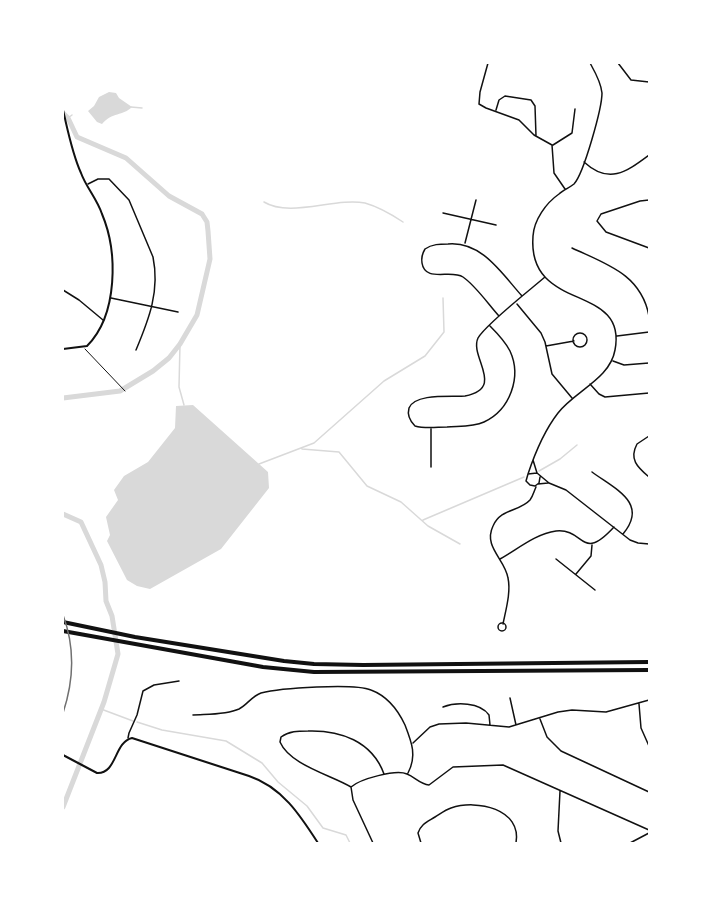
<!DOCTYPE html>
<html>
<head>
<meta charset="utf-8">
<style>
	body { margin:0 }
	#map { position:relative; width:712px; height:906px; overflow:hidden; background:#fff; font-family:Jost,sans-serif }
	canvas { display:block }
	.frame { position:absolute; inset:0; border:64px solid #fff; pointer-events:none }
</style>
</head>
<body>
<div id="map">
<canvas width="712" height="906"></canvas>
<div class="frame"></div>
</div>
<script>
const ctx = document.querySelector('canvas').getContext('2d');
ctx.lineJoin = 'round';
function fill(path, color) { ctx.fillStyle = color; ctx.fill(path, 'evenodd'); }
function stroke(path, color, width, dash) { ctx.strokeStyle = color; ctx.lineWidth = width; ctx.lineCap = dash ? 'butt' : 'round'; ctx.setLineDash(dash || []); ctx.stroke(path); }
fill(new Path2D(`
	M109 92 116 93 119 98 132 107C123 116 112 112 102 124L97 122 88 111 94 106 99 97Z
	M193 405 268 472 269 488 221 549 150 589 137 586 127 580 107 541 110 535 106 517 118 500 114 490 124 476 148 462 175 428 176 406Z`), '#d9d9d9');
stroke(new Path2D(`
	M131 107 142 108
	M68 118 72 115
	M264 202C290 218 336 197 365 203 379 207 391 214 403 222
	M180 344 179 387 184 405
	M302 449 339 452 367 486 401 502 428 526 460 544
	M259 464 314 443 384 381 425 356 444 332 443 298
	M539 471 560 459 577 445
	M423 520 524 477
	M101 709 133 721
	M137 722 162 730 226 741 262 763 278 782 307 806 323 828 346 835 350 843`), '#d9d9d9', 1.5);
stroke(new Path2D(`
	M63 113 68 118 77 137 126 158 169 196 202 214 207 222 208 231 210 259 197 315 180 344 169 358 153 371 120 391 63 398
	M63 514 81 522 101 565 105 582 106 601 112 616 118 654 104 702 63 807`), '#d9d9d9', 5);
stroke(new Path2D(`
	M85 349 125 391`), '#111', 1);
stroke(new Path2D(`
	M488 63 480 92 479 104 486 108 519 120 534 135 552 145 554 173 565 189
	M618 63 631 80 649 82
	M496 110 499 100 505 96 531 100 535 106 536 136
	M553 145 572 133 575 109
	M584 162C609 185 626 172 649 155
	M88 184 98 179H109L129 200 153 257C160 291 149 319 136 350
	M649 200 640 201 601 214 597 221 606 232 649 248
	M443 213 496 225
	M465 243 476 200
	M572 248C606 264 641 274 649 316
	M63 290 79 300 103 320
	M111 298 178 312
	M517 304 541 333 545 342 552 374 572 398
	M499 316C489 305 475 285 463 277 451 269 425 283 422 263 421 257 422 254 425 249 432 244 440 244 448 244 482 241 502 274 522 296
	M490 326C497 333 505 341 510 351 522 377 510 410 484 422 473 427 460 426 447 427 437 427 425 429 415 426 410 421 407 415 409 408 415 393 451 397 465 396 506 388 469 357 478 338 485 325 531 289 545 277
	M573 340a7 7 0 1 1 14 0a7 7 0 1 1-14 0Z
	M617 336 649 332
	M546 346 574 341
	M613 361 624 365 649 363
	M590 384 599 394 605 397 649 393
	M431 429V467
	M649 436 637 444C629 459 637 467 649 477
	M533 460 537 473
	M592 472C615 489 649 503 623 534
	M528 474C535 453 544 431 558 413 575 391 610 379 615 350 628 282 527 314 533 236 534 220 546 203 559 194 563 190 569 188 574 184 584 173 602 108 602 93 601 82 595 72 590 63
	M540 477 539 483 535 486 530 485 526 481 528 474 537 473 549 483 566 490 630 540 638 543 649 544
	M538 484 548 483
	M649 545V552
	M500 559C518 549 535 534 556 531 585 528 581 563 614 527
	M556 559 595 590
	M576 574 591 556 592 545
	M498 627a4 4 0 1 1 8 0a4 4 0 1 1-8 0Z
	M503 624C506 609 511 592 508 578 505 559 483 547 493 526 501 508 519 512 530 500 533 496 534 491 536 487
	M510 698 516 725
	M639 704 641 728 649 746
	M443 707C456 702 480 702 489 715L490 725
	M193 715C207 714 226 715 239 709 247 705 252 696 261 693 280 688 354 683 371 690 387 696 398 710 405 725 412 743 417 756 408 773
	M540 719 547 737 561 751 649 792
	M128 738 129 733 137 715 143 691 154 685 179 681
	M413 743 430 727 439 724 466 723 509 727 558 712 572 710 606 712 649 700
	M351 787C331 775 290 765 280 742L281 737C289 731 298 731 308 731 340 730 372 741 384 774
	M560 791 558 831 561 843
	M373 843 353 800 351 787C360 779 396 769 407 774 415 777 420 784 429 785L453 767 503 765 649 830
	M421 843 418 833C421 824 427 822 435 817 440 814 445 810 451 808 477 799 522 809 516 843
	M630 843 649 833`), '#111', 1.5);
stroke(new Path2D(`
	M63 110C68 131 72 153 81 173 86 187 97 199 102 214 118 252 118 315 87 346L63 349
	M63 755 97 773C117 774 114 742 132 738L249 776C282 787 300 815 318 843`), '#111', 2);
stroke(new Path2D(`
	M63 622 135 637 284 661 314 664 363 665 649 662
	M63 631 263 667 314 672 649 670`), '#111', 4);
stroke(new Path2D(`
	M63 615C75 647 74 680 63 713`), '#707070', 1.5);
</script>
</body>
</html>
